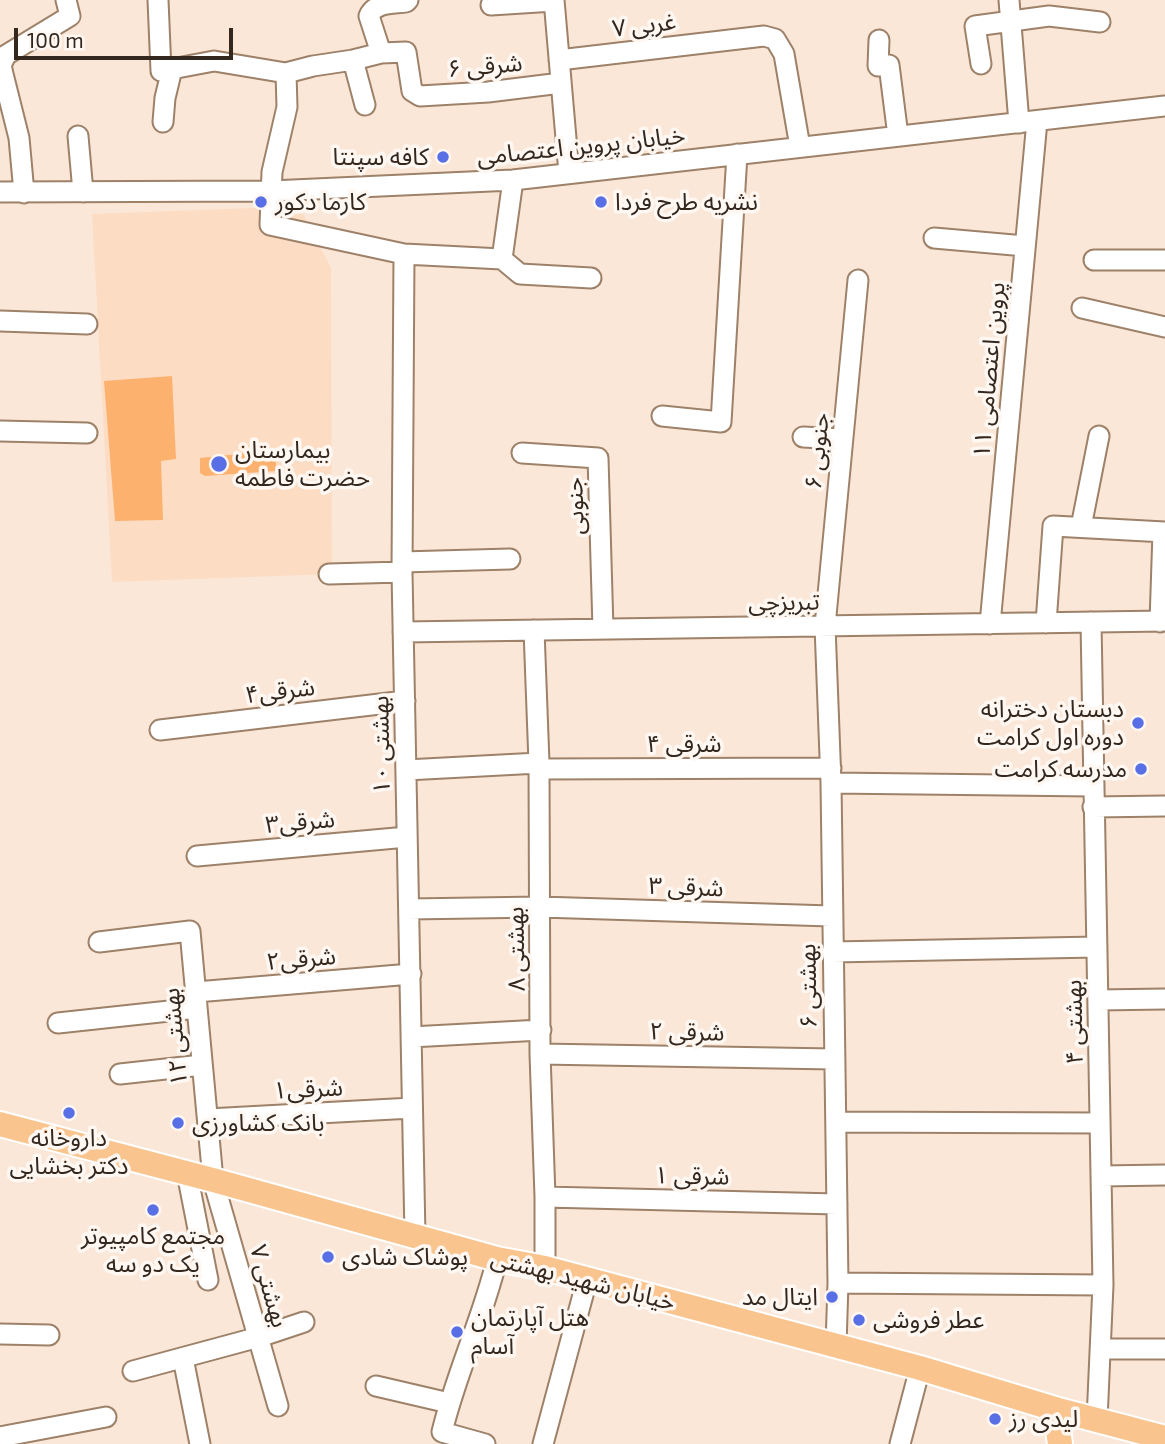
<!DOCTYPE html>
<html>
<head>
<meta charset="utf-8">
<style>
	body { margin:0 }
	#map { position:relative; width:1165px; height:1444px; overflow:hidden; background:#fbe7d8; font-family:"Exo 2",sans-serif }
	canvas { display:block }
	.scale { position:absolute; left:14px; top:28px; width:219px; height:32px; box-sizing:border-box; border:4px solid #33271e; border-top:0; padding-left:9px; font-size:21px; line-height:24px; white-space:nowrap; color:#33271e; -webkit-text-stroke:5px #fef7f2; paint-order:stroke }
</style>
</head>
<body>
<div id="map">
<canvas width="1165" height="1444"></canvas>
<div class="scale">100 m</div>
</div>
<script>
const ctx = document.querySelector('canvas').getContext('2d');
ctx.lineJoin = 'round';
function fill(path, color) { ctx.fillStyle = color; ctx.fill(path, 'evenodd'); }
function stroke(path, color, width, dash) { ctx.strokeStyle = color; ctx.lineWidth = width; ctx.lineCap = dash ? 'butt' : 'round'; ctx.setLineDash(dash || []); ctx.stroke(path); }
function drawText(font, color, halo, rows, align = 'center') {
  ctx.font = font + ' "Exo 2","Noto Sans Arabic",sans-serif'; ctx.lineWidth = 7; ctx.setLineDash([]); ctx.textBaseline = 'middle'; ctx.strokeStyle = halo; ctx.fillStyle = color; for (const [text, x, y, turn = 0] of rows) {
    ctx.save(); ctx.translate(x, y); ctx.rotate((+turn || 0) * Math.PI / 180); ctx.textAlign = isNaN(turn) ? turn : align; if (halo) ctx.strokeText(text, 0, 0); ctx.fillText(text, 0, 0); ctx.restore();
  }
}
fill(new Path2D(`
	M252 208 303 214 331 268 332 574 112 582 92 214Z`), '#fcddc4');
fill(new Path2D(`
	M172 376 176 459 161 461 163 520 115 521 104 381Z
	M276 450V471L205 476 200 473V458Z`), '#fcb16f');
const minor = new Path2D(`
	M158 0 161 71 214 61 286 73
	M554 0 569 173
	M1009 0 1019 123
	M491 5 554 1
	M879 40 878 66 889 65 898 136
	M381 53 369 16C375 2 393 4 406 2L408 0
	M353 60 381 53 406 52 412 91 420 96 488 92 561 83
	M559 60 764 36 775 39 784 54 800 147
	M981 64 975 26 1049 16 1100 22
	M0 74H3L19 138 24 193
	M3 74 1 65 6 55 70 16 66 0
	M365 105 353 60 313 66 286 73 287 107 272 172 270 225 404 254 502 259 513 180
	M163 122 165 98 172 69
	M78 136 83 192
	M0 192 271 191 513 180 1165 106
	M934 238 1025 246
	M404 254 402 572 415 1236
	M502 259 520 274 591 278
	M1094 260H1165
	M1082 308 1165 327
	M0 321 87 324
	M662 416 721 422 737 154
	M0 431 87 433
	M803 437 842 439
	M522 453 598 458 603 629
	M1081 527 1099 436
	M402 562 510 559
	M329 574 402 572
	M1091 622 1103 1285 1097 1420
	M1160 622 1163 532
	M1046 623 1053 526 1165 532
	M990 624 1037 121
	M534 630 539 763 540 1054 545 1197V1268
	M403 632 1165 621
	M160 730 405 701
	M539 769 831 768
	M406 770 539 763
	M831 783 1092 786
	M1093 807 1165 806
	M197 856 407 837
	M409 909 540 907 831 916
	M99 942 190 931 213 1180 278 1406
	M832 952 1097 947
	M196 992 411 974
	M1098 1000 1165 999
	M58 1023 197 1008
	M411 1037 541 1030
	M540 1054 834 1059
	M120 1074 202 1065
	M208 1119 412 1108
	M836 1122 1100 1123
	M187 1173 208 1280
	M1101 1176 1165 1175
	M545 1197 837 1204
	M838 1283 1103 1285
	M0 1334 49 1335
	M836 1346 838 1283 831 783 825 626 858 280
	M1102 1349H1165
	M183 1358 200 1444
	M133 1371 259 1337 304 1322
	M376 1386 449 1403
	M0 1437 106 1417
	M485 1444 442 1432C456 1373 483 1318 497 1259
	M543 1444 587 1280
	M900 1444 920 1368`);
const major = new Path2D(`
	M0 1124 213 1180 497 1259 545 1268 920 1368 1055 1409 1165 1438
	M1055 1409 1060 1444`);
stroke(minor, '#9d8169', 23);
stroke(major, '#fff', 28);
stroke(minor, '#fff', 19);
stroke(major, '#fac48e', 24);
for (const [x, y, r, color] of [
	[443,157,7,"#586fe5"],
	[261,202,7,"#586fe5"],
	[601,202,7,"#586fe5"],
	[219,464,9,"#586fe5"],
	[1138,723,7,"#586fe5"],
	[1141,769,7,"#586fe5"],
	[69,1113,7,"#586fe5"],
	[178,1123,7,"#586fe5"],
	[153,1210,7,"#586fe5"],
	[328,1257,7,"#586fe5"],
	[832,1297,7,"#586fe5"],
	[859,1320,7,"#586fe5"],
	[457,1332,7,"#586fe5"],
	[995,1419,7,"#586fe5"]
]) { const dot = new Path2D(); dot.arc(x, y, r, 0, 2 * Math.PI); ctx.fillStyle = color; ctx.fill(dot); stroke(dot, '#fef7f2', 2.5); }
drawText('24px', '#33271e', '#fef7f2', [
	["غربی ۷",644,25,-7],
	["شرقی ۶",485,66,-5],
	["خیابان پروین اعتصامی",581,146,-6],
	["پروین اعتصامی ۱۱",989,370,-85],
	["جنوبی ۶",817,451,-84],
	["جنوبی",575,506,-92],
	["تبریزچی",784,602,-1],
	["شرقی۴",280,691,-7],
	["شرقی ۴",684,744],
	["بهشتی ۱۰",381,745,-91],
	["شرقی۳",300,822,-5],
	["شرقی ۳",686,887,2],
	["بهشتی ۸",516,949,-91],
	["شرقی۲",301,959,-5],
	["بهشتی ۶",808,986,-91],
	["بهشتی ۴",1074,1022,-91],
	["شرقی ۲",687,1032,1],
	["بهشتی ۱۲",175,1037,-95],
	["شرقی۱",308,1089,-3],
	["شرقی ۱",692,1176,1],
	["خیابان شهید بهشتی",583,1280,14],
	["بهشتی ۷",269,1286,74]
]);
drawText('24px', '#33271e', '#fef7f2', [
	["کافه سپنتا",429,157,"right"],
	["کارما دکور",275,202],
	["نشریه طرح فردا",615,202],
	["بیمارستان",235,450],
	["حضرت فاطمه",235,478],
	["دبستان دخترانه",1124,709,"right"],
	["دوره اول کرامت",1124,737,"right"],
	["مدرسه کرامت",1127,769,"right"],
	["بانک کشاورزی",192,1123],
	["داروخانه",69,1138,"center"],
	["دکتر بخشایی",69,1166,"center"],
	["مجتمع کامپیوتر",153,1236,"center"],
	["یک دو سه",153,1264,"center"],
	["پوشاک شادی",342,1257],
	["ایتال مد",818,1297,"right"],
	["هتل آپارتمان",471,1318],
	["آسام",471,1346],
	["عطر فروشی",873,1320],
	["لیدی رز",1009,1419]
], 'left');
</script>
</body>
</html>
